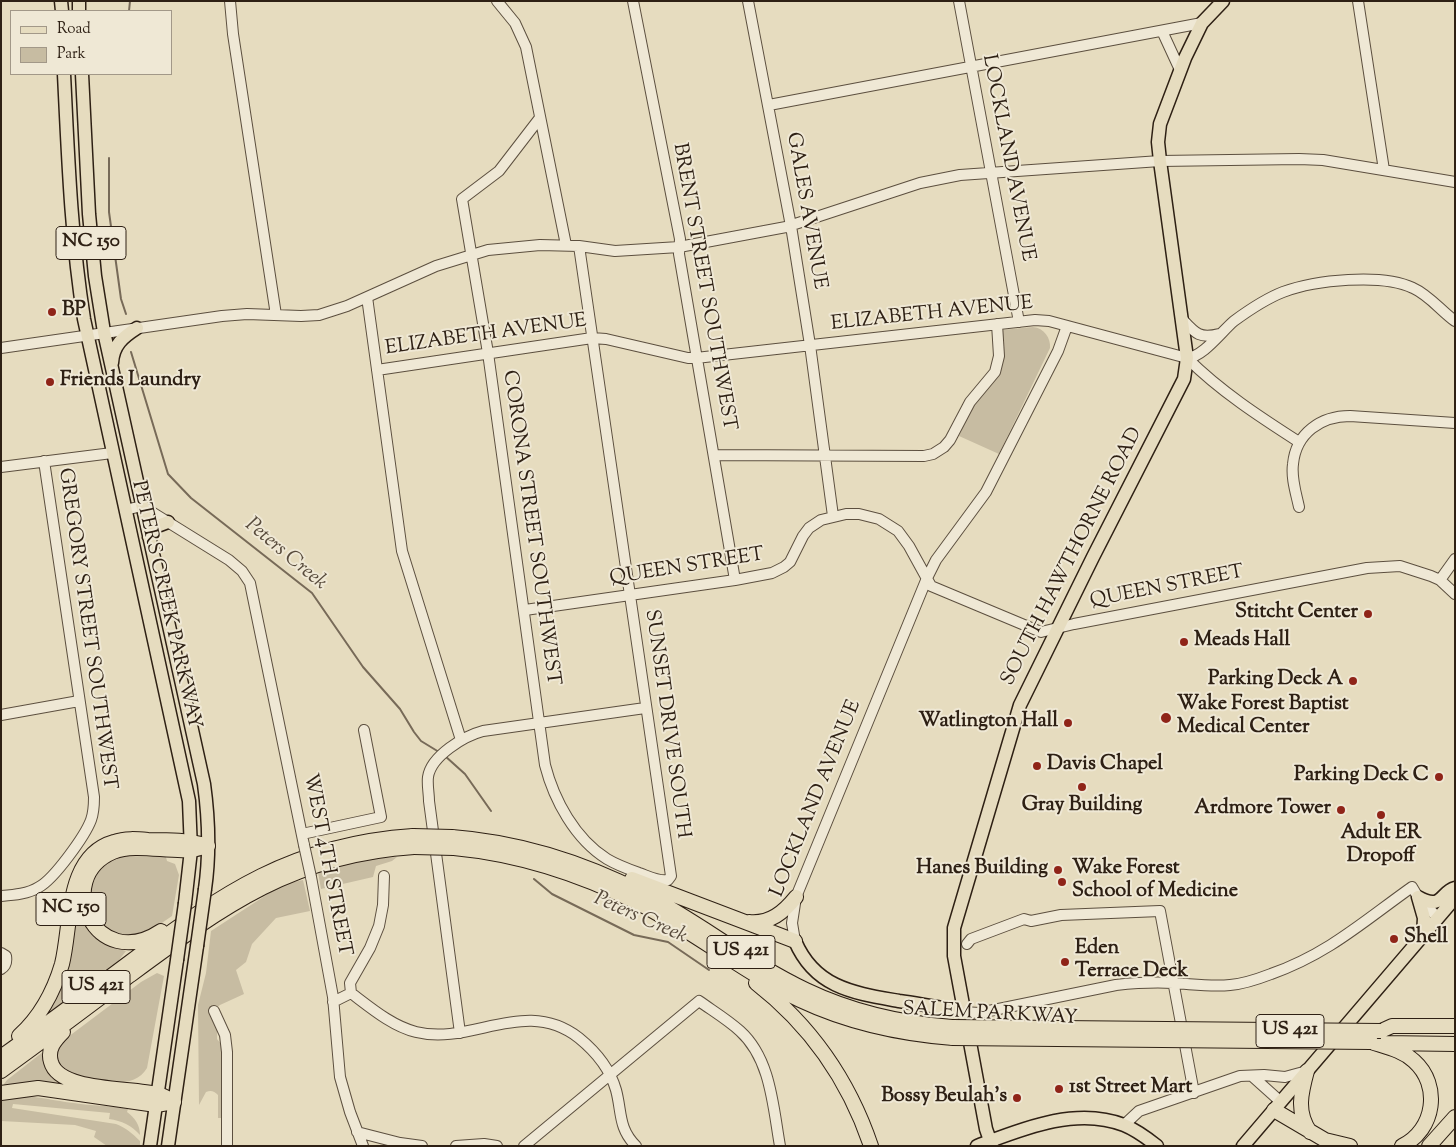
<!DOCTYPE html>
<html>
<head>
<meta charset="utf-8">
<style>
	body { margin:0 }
	#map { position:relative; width:1456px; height:1147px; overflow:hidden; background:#e6dcbf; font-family:"Sorts Mill Goudy",serif }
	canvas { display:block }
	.frame { position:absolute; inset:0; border:2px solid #2e2014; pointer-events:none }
	.legend { position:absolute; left:10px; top:10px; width:162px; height:65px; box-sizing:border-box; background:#efe8d5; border:1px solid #a29888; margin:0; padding:6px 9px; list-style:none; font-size:15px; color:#2e2014 }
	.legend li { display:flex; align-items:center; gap:10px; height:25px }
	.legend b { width:25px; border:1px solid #a29888 }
</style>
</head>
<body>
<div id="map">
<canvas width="1456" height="1147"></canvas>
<div class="frame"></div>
<ul class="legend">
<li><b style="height:6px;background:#e6dcbf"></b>Road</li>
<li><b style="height:14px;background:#c7bca2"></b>Park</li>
</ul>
</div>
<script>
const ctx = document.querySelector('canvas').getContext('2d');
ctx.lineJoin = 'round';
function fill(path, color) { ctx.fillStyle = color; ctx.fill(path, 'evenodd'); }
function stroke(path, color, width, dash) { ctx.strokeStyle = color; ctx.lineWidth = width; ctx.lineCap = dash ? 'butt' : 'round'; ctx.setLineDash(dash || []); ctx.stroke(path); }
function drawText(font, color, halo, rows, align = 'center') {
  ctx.font = font + ' "Sorts Mill Goudy",serif'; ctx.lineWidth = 4; ctx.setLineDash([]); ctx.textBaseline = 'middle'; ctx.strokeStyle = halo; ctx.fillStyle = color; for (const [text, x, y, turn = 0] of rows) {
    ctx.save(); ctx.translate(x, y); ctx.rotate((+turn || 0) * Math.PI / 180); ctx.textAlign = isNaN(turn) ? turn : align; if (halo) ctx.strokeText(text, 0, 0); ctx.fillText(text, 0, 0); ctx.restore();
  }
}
fill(new Path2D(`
	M1033 327C1044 328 1051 338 1050 348L999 454 959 436C965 424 970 411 977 400 998 369 1007 372 1002 330Z
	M124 856 166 857 167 861 175 864 179 875 172 916 153 929 128 936 113 935 104 930 90 907V892L95 877 102 866Z
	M397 857 392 861 376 866 373 877 321 889 318 872C344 865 369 858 397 857Z
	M303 880 310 911 276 918 252 944 246 962 236 970 244 994 220 1005 210 1013 217 1030V1039L221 1044 223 1051 221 1118H218V1095C214 1091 211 1090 206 1092L199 1105 198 1005 206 973 211 931 274 890 285 884Z
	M75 907 78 908C85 937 100 943 126 951L119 960 49 1013 44 1012Z
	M157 973 164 976 147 1068C132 1094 86 1079 64 1071L56 1057 58 1047 64 1040 141 982Z
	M48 1048 60 1079 58 1085 5 1087 4 1084 7 1080Z
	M19 1096C38 1096 55 1101 74 1103 92 1106 110 1105 128 1109L127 1112C135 1118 140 1125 140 1135 131 1125 122 1121 109 1119L110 1113 13 1104 12 1108 116 1124C126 1128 132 1133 140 1141V1146H107L94 1137 96 1131 75 1125 1 1121V1099Z`), '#c7bca2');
stroke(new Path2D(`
	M129 11 130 1
	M109 158V212L121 299 126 314
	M131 352 168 474 191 498 312 593 363 667 400 709 414 732 421 741 439 752
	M445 756 465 774 491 811
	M534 879 552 894 634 935 668 942 709 970`), '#776a58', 2);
const minor = new Path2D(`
	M230 1 233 34 276 315
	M497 1 515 23 526 47 566 245
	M633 1 680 239 679 254 735 580
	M748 1 791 226 810 345 833 516
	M959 1 1019 322
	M1358 1 1384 170
	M1162 31 1180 70
	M769 105 1202 23
	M539 119 499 171 462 199 488 353 545 765C554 800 575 839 607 859 617 865 628 869 639 873 648 876 659 882 668 880L671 876 579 246
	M367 297 402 551 461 740
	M1182 319C1195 333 1199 339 1219 334
	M1 348 222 316 247 314 301 316 319 315 347 306 436 266 488 250 540 245 579 246 615 251 679 247 786 227 920 183 960 175 1160 161 1299 159 1323 160 1455 182
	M1187 358C1220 391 1260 417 1299 442
	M377 370 592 338 606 339 688 358H696L1035 320 1049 321 1187 358C1203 357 1221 332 1234 321 1249 310 1265 299 1283 292 1315 280 1382 273 1413 288 1429 295 1441 311 1455 321
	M714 455 924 456 933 454 944 447 950 440 970 402 995 372 999 356 997 324
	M1 467 112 453
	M1299 507C1296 493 1291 478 1293 464 1296 433 1321 416 1350 416L1455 423
	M125 510 142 506 229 560 242 571 250 583 304 845
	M1440 580 1455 559
	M525 610 735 580 772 573 784 567 790 562 803 536 809 528 821 520 846 514H859L879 519 898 531 909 546 931 586 1041 632 1074 624 1367 568 1400 566 1431 576 1440 580 1455 594
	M1 715 79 701
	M302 834 381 817 364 730
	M311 877 333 997 340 1077 350 1112 363 1146
	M1 896C14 895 28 894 39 887 54 879 85 836 91 820 94 812 94 805 94 797L44 461
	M795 941 792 923 796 897 927 578 936 560 986 492 1058 351 1067 326
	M967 944 971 939 1024 919 1031 921 1061 915 1160 911 1194 1093
	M1 953 6 956C7 962 6 966 1 969
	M351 993C371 1008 392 1026 416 1032 472 1046 525 996 579 1038 595 1051 610 1069 616 1090 622 1112 618 1128 636 1146
	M351 993 350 983 370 948 379 926 383 905 384 876
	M333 1002 351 993
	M214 1011 225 1035 227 1052V1146
	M964 1012 979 1013 1116 985C1135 983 1154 982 1173 983 1192 984 1211 987 1230 985 1244 984 1258 979 1271 974 1328 954 1364 921 1412 887L1418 897 1438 918
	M460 1033 429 801C429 793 427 785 428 777 431 756 464 736 483 731L645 708
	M1252 1076 1281 1102
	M1124 1125 1139 1111 1240 1076 1264 1075 1285 1077 1307 1071
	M357 1132 400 1143 422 1146
	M456 1146 484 1144 497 1146
	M524 1146 699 1001C713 1011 728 1020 740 1031 771 1059 773 1107 780 1146`);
const major = new Path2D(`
	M61 1 62 11
	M79 1V11
	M64 74C68 156 71 238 84 319L189 801 191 850 185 903
	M82 74 89 214 95 276 104 332 204 784C209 820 210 854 205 889
	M112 363C113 345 123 337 137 328
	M149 537 155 527 168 522
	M1418 897C1443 911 1440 892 1455 888
	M1418 897 1424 918 1423 935
	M795 941C815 988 854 993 899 1001 921 1004 942 1008 964 1012
	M150 1146 177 960
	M168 1146 197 946
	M977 1146C1022 1129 1076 1106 1124 1125 1136 1130 1147 1138 1157 1146
	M992 1146 986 1129 954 956V928L1020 705 1093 557 1184 379 1187 358 1160 161 1158 142 1160 124 1185 58 1202 23 1223 1
	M1243 1146 1455 898`);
const highway = new Path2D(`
	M452 837C519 842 584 863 643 893 699 922 749 963 806 990 852 1012 901 1023 952 1027
	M454 848C518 854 580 874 638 903 694 931 743 972 800 1000 849 1023 900 1034 953 1038
	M632 879 795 941
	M749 922C770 924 784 912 796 897
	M161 931C95 975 52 878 113 852 134 843 166 852 189 850 196 850 202 847 208 846
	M756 983C810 1025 849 1081 871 1146
	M1381 1031 1392 1026H1455
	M63 1032C55 1040 47 1049 51 1062 59 1092 131 1087 157 1094 163 1095 169 1099 174 1102
	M19 1036C40 1017 54 991 62 964 72 924 65 856 114 842 125 838 137 839 148 840 170 840 188 840 208 846
	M1371 1042C1386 1047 1402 1050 1414 1061 1441 1085 1435 1130 1402 1146
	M1384 1043 1455 1044
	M1 1057C44 1026 87 994 130 962 223 893 292 844 413 836
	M1 1071C44 1040 87 1008 129 976 224 906 292 855 414 847
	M1307 1071C1301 1093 1296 1112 1310 1132
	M1 1093 38 1088 156 1105 174 1102
	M1274 1110 1325 1140 1350 1146
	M1429 1146 1455 1117`);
stroke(minor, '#5c4f3f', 12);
stroke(major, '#2e2014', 15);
stroke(highway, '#2e2014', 16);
stroke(minor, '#efe8d5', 10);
stroke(major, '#e6dcbf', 12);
stroke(highway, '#e6dcbf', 14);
const minorBridge = new Path2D(`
	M304 845 311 877`);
const majorBridge = new Path2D(`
	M197 946 205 889
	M177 960 185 903`);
const highwayBridge = new Path2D(`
	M413 836 452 837
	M414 847 454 848
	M952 1027 1381 1031
	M953 1038 1371 1042`);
stroke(minorBridge, '#5c4f3f', 12, []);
stroke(majorBridge, '#2e2014', 15, []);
stroke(highwayBridge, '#2e2014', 16, []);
stroke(minorBridge, '#efe8d5', 10);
stroke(majorBridge, '#e6dcbf', 12);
stroke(highwayBridge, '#e6dcbf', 14);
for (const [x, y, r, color] of [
	[52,312,5,"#8f2418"],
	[50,382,5,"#8f2418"],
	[1368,614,5,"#8f2418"],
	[1184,642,5,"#8f2418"],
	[1353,681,5,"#8f2418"],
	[1166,718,6,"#8f2418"],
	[1068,723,5,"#8f2418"],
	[1037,766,5,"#8f2418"],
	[1439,777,5,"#8f2418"],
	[1082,787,5,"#8f2418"],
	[1341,810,5,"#8f2418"],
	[1381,815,5,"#8f2418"],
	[1058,870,5,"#8f2418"],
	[1062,882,5,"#8f2418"],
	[1394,939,5,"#8f2418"],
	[1065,962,5,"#8f2418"],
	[1059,1089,5,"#8f2418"],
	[1017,1098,5,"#8f2418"]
]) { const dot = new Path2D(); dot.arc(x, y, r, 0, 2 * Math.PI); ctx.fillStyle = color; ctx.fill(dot); stroke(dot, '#efe8d5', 2); }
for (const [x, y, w] of [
	[91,243,70],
	[71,909,70],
	[741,952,68],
	[96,987,68],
	[1290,1031,68]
]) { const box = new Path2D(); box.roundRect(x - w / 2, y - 16.5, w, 33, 4); ctx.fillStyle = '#efe8d5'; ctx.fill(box); stroke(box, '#2e2014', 1); }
drawText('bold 19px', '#2e2014', null, [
	["NC 150",91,243],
	["NC 150",71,909],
	["US 421",741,952],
	["US 421",96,987],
	["US 421",1290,1031]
]);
drawText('20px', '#2e2014', '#efe8d5', [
	["LOCKLAND AVENUE",1007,158,79],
	["GALES AVENUE",805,211,80],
	["BRENT STREET SOUTHWEST",703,287,80],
	["ELIZABETH AVENUE",932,315,-6],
	["ELIZABETH AVENUE",486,336,-8],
	["CORONA STREET SOUTHWEST",530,528,82],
	["SOUTH HAWTHORNE ROAD",1073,557,-63],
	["QUEEN STREET",687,568,-9],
	["QUEEN STREET",1167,588,-11],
	["PETERS CREEK PARKWAY",165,605,77],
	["GREGORY STREET SOUTHWEST",86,629,82],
	["SUNSET DRIVE SOUTH",666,724,82],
	["LOCKLAND AVENUE",817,799,-68],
	["WEST 4TH STREET",326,865,79],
	["SALEM PARKWAY",990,1015,3]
]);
drawText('bold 20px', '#2e2014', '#efe8d5', [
	["BP",62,312],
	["Friends Laundry",60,382],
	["Stitcht Center",1358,614,"right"],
	["Meads Hall",1194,642],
	["Parking Deck A",1343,681,"right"],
	["Wake Forest Baptist",1177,706],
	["Medical Center",1177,729],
	["Watlington Hall",1058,723,"right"],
	["Davis Chapel",1047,766],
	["Parking Deck C",1429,777,"right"],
	["Gray Building",1082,807,"center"],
	["Ardmore Tower",1331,810,"right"],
	["Adult ER",1381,835,"center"],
	["Dropoff",1381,858,"center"],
	["Hanes Building",1048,870,"right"],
	["Wake Forest",1072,870],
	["School of Medicine",1072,893],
	["Shell",1404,939],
	["Eden",1075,950],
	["Terrace Deck",1075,973],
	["1st Street Mart",1069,1089],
	["Bossy Beulah's",1007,1098,"right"]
], 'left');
drawText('italic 21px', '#584b3c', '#efe8d5', [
	["Peters Creek",285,555,40],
	["Peters Creek",640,919,24]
]);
</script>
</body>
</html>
